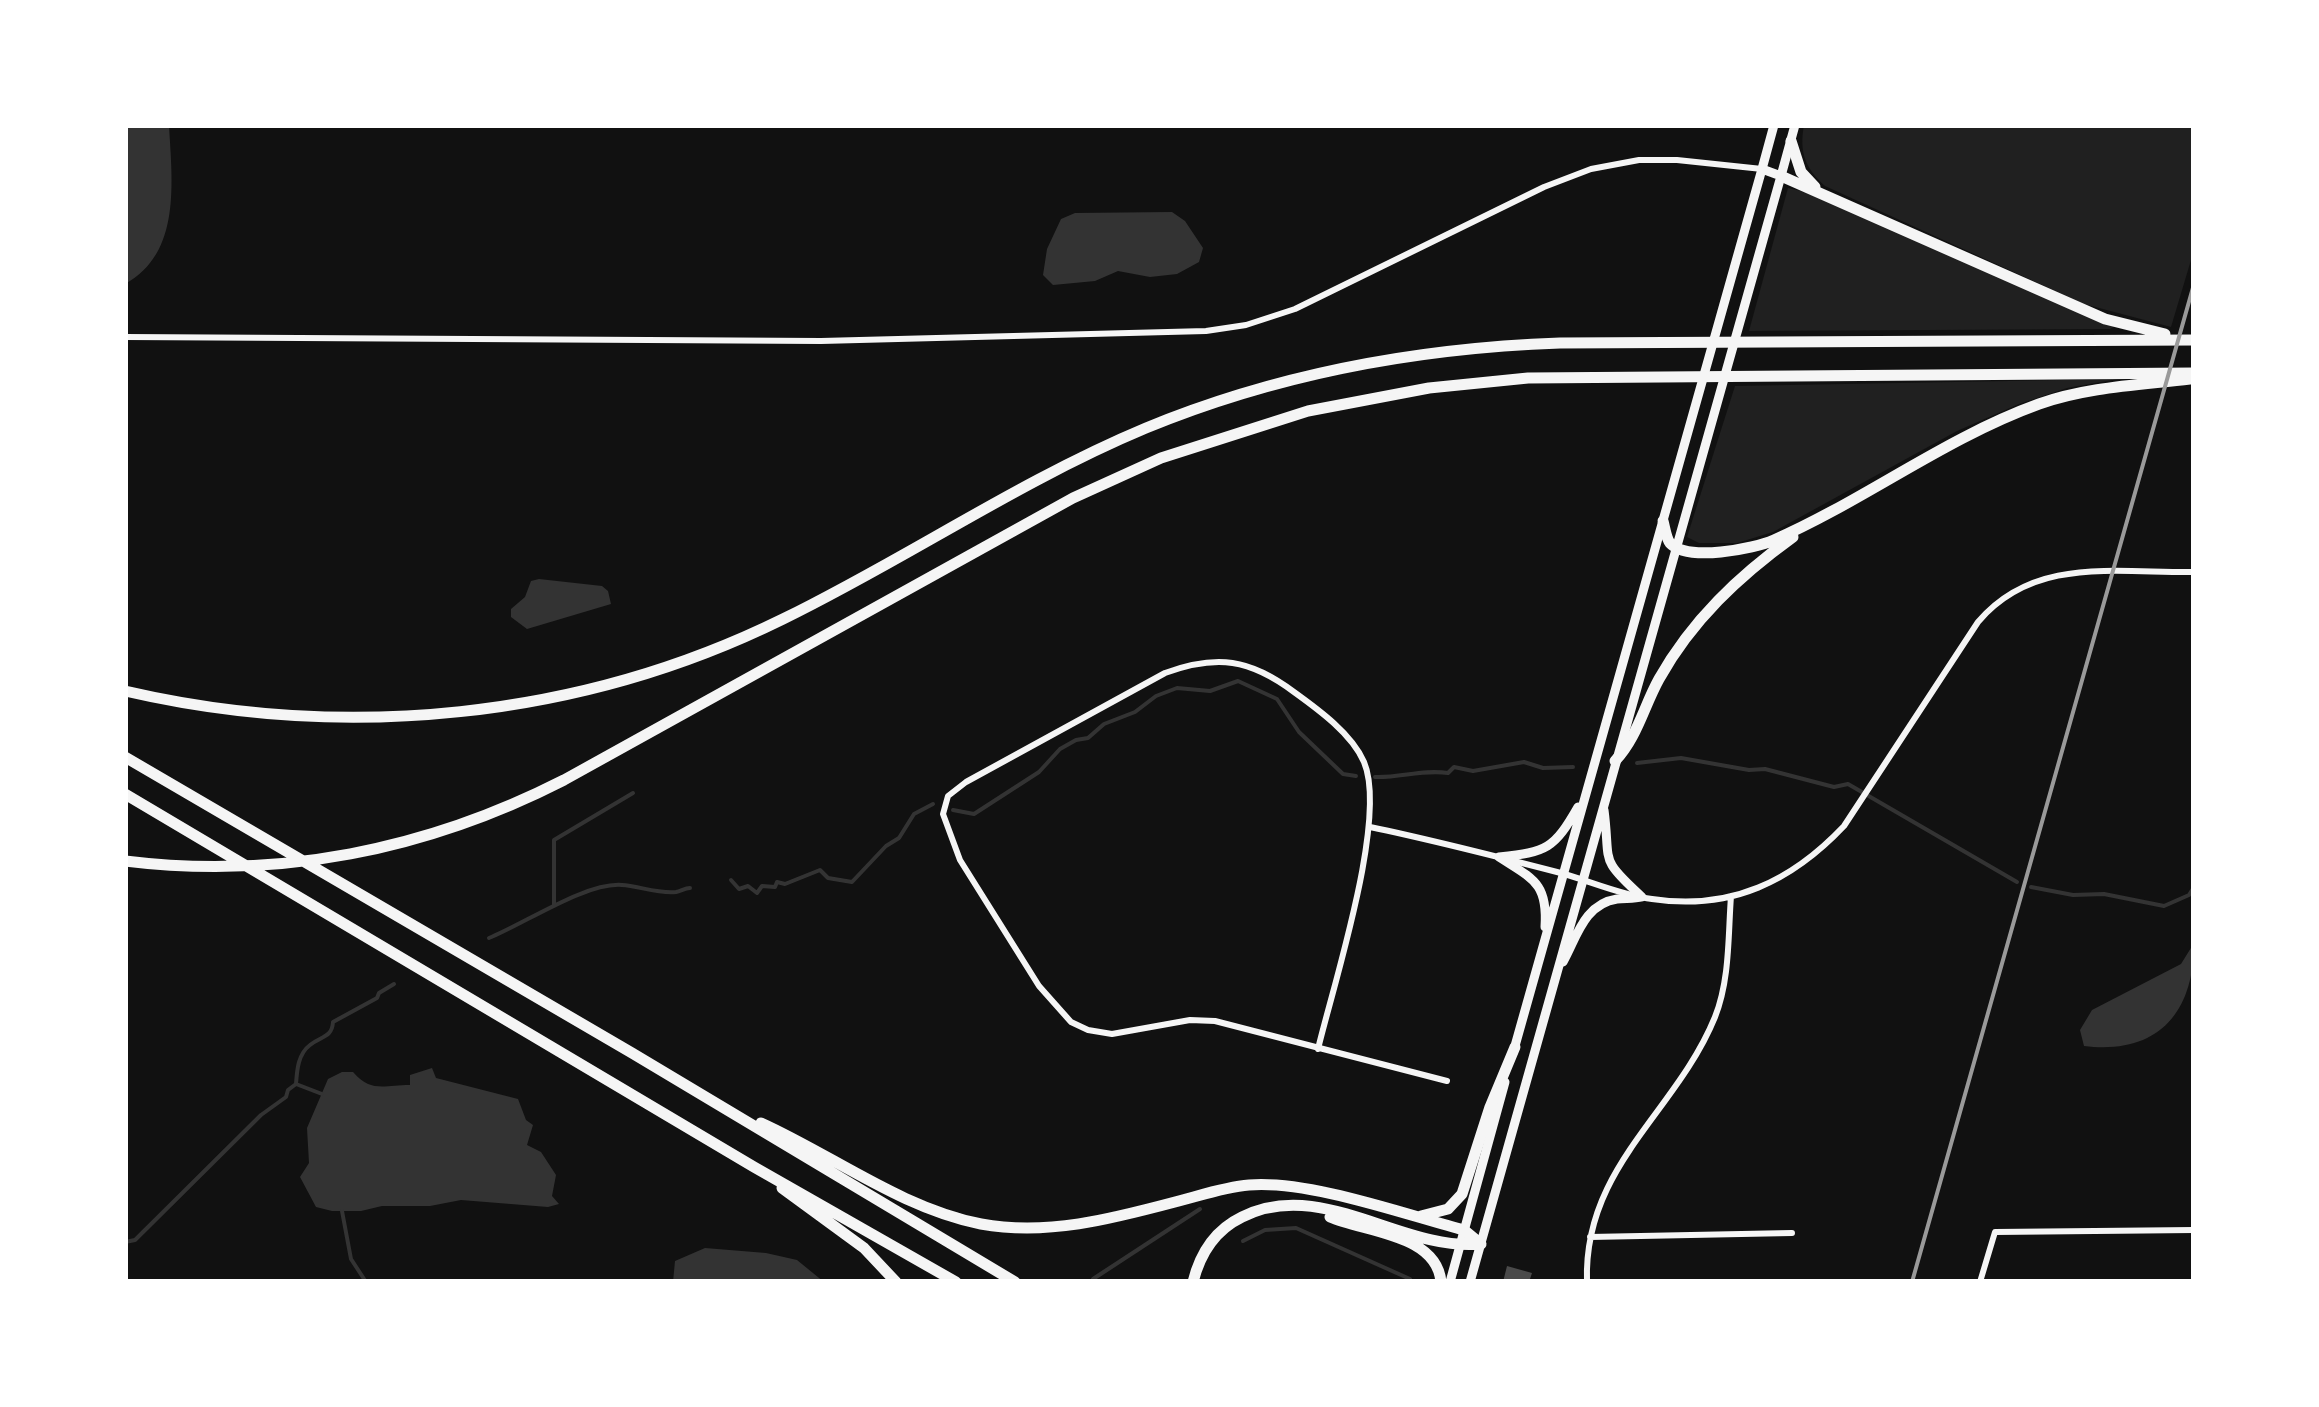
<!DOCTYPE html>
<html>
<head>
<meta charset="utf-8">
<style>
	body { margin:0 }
	#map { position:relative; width:2319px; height:1407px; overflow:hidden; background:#111; font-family:"PT Serif",serif }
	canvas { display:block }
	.frame { position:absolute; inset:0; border:128px solid #fff; pointer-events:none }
</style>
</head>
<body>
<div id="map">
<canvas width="2319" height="1407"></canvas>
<div class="frame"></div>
</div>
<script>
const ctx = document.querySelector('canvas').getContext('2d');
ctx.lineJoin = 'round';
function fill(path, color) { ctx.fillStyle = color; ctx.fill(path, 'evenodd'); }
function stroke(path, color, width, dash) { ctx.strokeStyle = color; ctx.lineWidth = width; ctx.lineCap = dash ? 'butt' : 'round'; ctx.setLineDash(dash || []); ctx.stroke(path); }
fill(new Path2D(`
	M1804 125H2194V250L2171 327 2084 304 1825 186C1805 168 1799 152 1804 125Z
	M1788 188 1805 192 2115 326 2110 329 1749 331Z
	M2118 379 2067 388 2019 404 1957 431 1773 532 1737 543H1699L1687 537 1735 386Z`), '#202020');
fill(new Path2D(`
	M125 125H169C172 181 182 253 125 284Z
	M1172 212 1185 221 1203 248 1199 262 1177 274 1150 277 1118 271 1095 281 1053 285 1043 275 1047 249 1061 219 1075 213Z
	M539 579 602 586 608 591 611 604 527 629 511 617V609L525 597 531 581Z
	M2194 943C2194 1013 2158 1055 2084 1046L2080 1030 2092 1010 2181 964Z
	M432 1068 436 1078 518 1099 526 1120 533 1125 527 1145 541 1152 556 1175 552 1196 559 1204 548 1207 461 1200 430 1206H382L361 1211H332L316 1207 300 1177 309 1163 307 1128 328 1079 342 1072H353C371 1093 384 1085 410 1085V1075Z
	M705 1248 766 1253 797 1260 824 1282H673L675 1261Z`), '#333');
stroke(new Path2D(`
	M1637 763 1681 758 1749 770 1765 769 1834 787 1848 784 2017 882
	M1375 777C1400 778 1423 769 1448 773L1454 767 1473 771 1524 762 1543 768 1573 767
	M953 810 974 814 1039 772 1060 749 1076 740 1088 738 1104 724 1135 712 1156 696 1177 688 1210 691 1238 681 1277 699 1299 732 1343 774 1356 776
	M731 880 739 889 748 886 757 893 762 886 775 887 777 882 785 884 820 870 828 878 852 882 886 846 899 838 914 814 933 804
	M2031 887 2073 895 2104 894 2164 906 2189 895 2194 887
	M554 906V840L633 793
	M489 938C524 924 586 882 622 885 638 886 659 894 676 892 681 891 685 888 690 888
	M296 1084 322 1094
	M342 1211 351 1259 366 1282
	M1243 1241 1265 1230 1296 1228 1410 1279 1411 1282
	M125 1242 135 1240 261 1115 286 1097 288 1090 296 1084C297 1070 298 1054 310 1045 321 1036 332 1038 333 1022L377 998 379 993 394 984
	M1093 1279 1200 1209`), '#333', 4);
fill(new Path2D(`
	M1507 1266 1532 1273 1529 1282H1503Z`), '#4a4a4a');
stroke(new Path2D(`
	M125 337 821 341 1206 331 1246 325 1295 309 1544 187 1591 169 1639 160H1677L1762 169
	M1370 827C1433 840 1495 856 1557 872 1588 880 1620 895 1652 899 1731 911 1792 881 1844 826L1978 622C2034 556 2116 573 2194 572
	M1318 1049C1333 986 1388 818 1364 762 1352 734 1319 710 1294 692 1250 659 1217 654 1165 673L966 782 948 796 943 814 960 860 1039 986 1071 1022 1088 1030 1112 1034 1190 1020 1215 1021 1447 1081
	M1590 1237 1792 1233
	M1587 1282C1583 1167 1676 1113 1715 1017 1730 979 1728 936 1731 896
	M1980 1282 1995 1232 2194 1230`), '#f5f5f5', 6);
stroke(new Path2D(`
	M1762 169 1774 125
	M1781 176 1795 125`), '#f5f5f5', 9);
stroke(new Path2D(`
	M1604 810C1611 864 1598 857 1642 897
	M1499 857C1547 852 1554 849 1578 807
	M1499 857C1533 879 1548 883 1545 927
	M1563 962C1577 937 1584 904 1617 899 1625 898 1634 899 1642 897
	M1450 1282 1505 1082
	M1470 1282 1781 176 1762 169 1513 1053`), '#f5f5f5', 9);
stroke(new Path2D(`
	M1791 141 1801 172 1815 187
	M1781 176 2105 319 2165 334
	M1663 521C1665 528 1666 538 1670 543 1687 562 1754 549 1774 540 1865 500 1945 438 2039 404 2087 387 2140 385 2190 379
	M125 691C345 742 580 719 783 619 906 559 1019 481 1146 428 1277 374 1418 348 1560 343L2194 340
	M125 757 632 1053 1015 1282
	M1615 761C1637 738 1644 706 1659 679 1692 620 1739 576 1793 537
	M125 794 754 1167 956 1282
	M125 861C278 880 427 850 564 780L1073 498 1161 458 1308 411 1429 388 1528 378 2194 373
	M761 1123C834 1156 901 1208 981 1224 1047 1236 1111 1219 1175 1202 1199 1196 1224 1187 1249 1185 1309 1180 1404 1214 1464 1230L1481 1244
	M782 1188 864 1248 896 1282
	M1421 1216 1448 1209 1462 1194 1490 1107 1515 1047
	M1330 1217C1365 1232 1437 1234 1441 1282
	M1193 1282C1200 1254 1215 1230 1242 1217 1321 1177 1402 1252 1481 1244`), '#f5f5f5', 11);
stroke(new Path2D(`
	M1912 1282 2194 284`), '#9a9a9a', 4);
</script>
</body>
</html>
